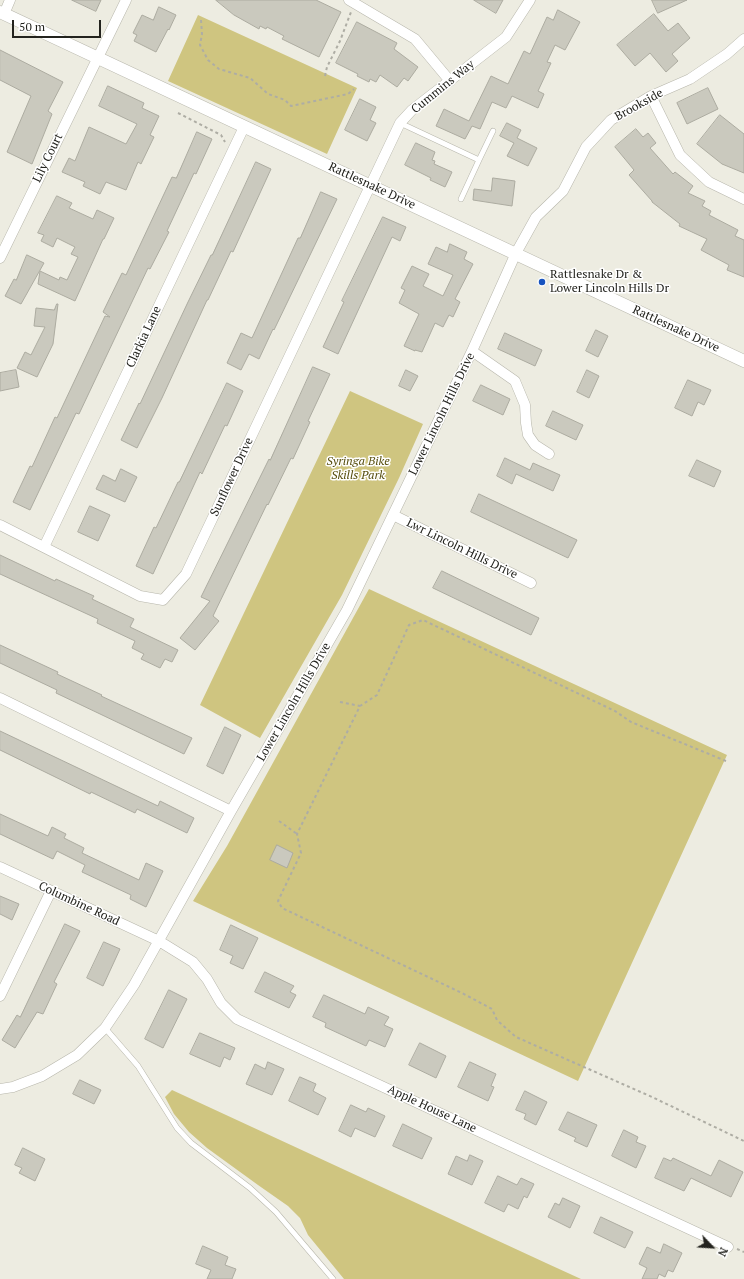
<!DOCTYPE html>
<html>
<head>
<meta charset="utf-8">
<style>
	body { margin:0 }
	#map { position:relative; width:744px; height:1279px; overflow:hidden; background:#edece1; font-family:"PT Serif",serif }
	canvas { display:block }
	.north { position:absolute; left:692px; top:1227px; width:40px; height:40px; -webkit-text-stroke:3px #fff; paint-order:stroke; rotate:115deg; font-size:11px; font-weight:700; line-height:16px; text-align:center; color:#23231e }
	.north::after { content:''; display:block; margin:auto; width:14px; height:18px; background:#23231e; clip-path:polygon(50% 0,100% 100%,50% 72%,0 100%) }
	.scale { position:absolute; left:12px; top:20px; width:89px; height:18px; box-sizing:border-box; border:2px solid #23231e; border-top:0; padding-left:5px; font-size:12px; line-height:14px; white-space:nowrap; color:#23231e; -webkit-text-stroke:3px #fff; paint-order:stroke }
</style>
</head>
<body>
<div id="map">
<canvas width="744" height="1279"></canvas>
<div class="north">N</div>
<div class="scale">50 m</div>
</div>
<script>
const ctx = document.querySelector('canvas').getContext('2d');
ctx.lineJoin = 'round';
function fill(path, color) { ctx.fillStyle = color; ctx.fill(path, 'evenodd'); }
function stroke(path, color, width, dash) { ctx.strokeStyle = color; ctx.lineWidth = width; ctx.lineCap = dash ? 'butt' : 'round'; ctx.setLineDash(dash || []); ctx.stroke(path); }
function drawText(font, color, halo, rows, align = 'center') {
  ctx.font = font + ' "PT Serif",serif'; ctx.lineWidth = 3; ctx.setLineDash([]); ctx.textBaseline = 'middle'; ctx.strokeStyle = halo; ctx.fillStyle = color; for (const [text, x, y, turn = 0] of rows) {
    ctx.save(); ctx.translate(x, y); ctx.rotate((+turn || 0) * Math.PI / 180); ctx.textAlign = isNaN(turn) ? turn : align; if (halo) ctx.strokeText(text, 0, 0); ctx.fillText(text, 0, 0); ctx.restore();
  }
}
fill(new Path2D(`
	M198 15 357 88 327 154 168 81Z
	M350 391 423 424 399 478 342 595 260 738 200 705Z
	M369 589 727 755 578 1081 193 901 227 846Z
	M172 1090 546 1263 581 1279H344L308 1235 300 1218 288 1206 258 1185 207 1148 189 1132 174 1114 165 1097Z`), '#cfc580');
const building = new Path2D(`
	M72 0H101L96 11Z
	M216 0H316L341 12 319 57 282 39 284 36 267 27 266 29 260 26 259 29 234 15Z
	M474 0H503L496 13Z
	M652 0H687L658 13Z
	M159 7 176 15 169 30 168 29 156 52 134 41 137 35 133 33 142 15 153 20Z
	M558 10 580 22 565 50 555 45 547 62 551 63 538 91 544 94 538 108 512 96 506 108 492 102 480 129 472 126 465 139 436 126 444 109 469 121 491 76 508 84 524 51 530 54 547 17 553 20Z
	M654 14 668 31 678 23 690 38 672 54 678 61 666 72 650 53 635 66 617 45Z
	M357 22 397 43 394 49 418 67 408 81 404 78 397 87 380 75 376 82 370 79 369 82 357 76 358 74 336 63Z
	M0 50 63 82 48 111 52 114 32 164 7 152 31 96 0 80Z
	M108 86 144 103 142 108 159 116 150 135 154 137 141 164 138 162 126 190 106 182 100 194 83 186 85 182 62 172 69 158 75 161 89 127 126 144 137 124 99 106Z
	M708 88 718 109 687 124 677 103Z
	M360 99 376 107 370 120 376 123 367 141 345 130Z
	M720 115 744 134V173L722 164 697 144Z
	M507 123 521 130 517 138 537 148 528 166 507 156 514 143 500 136Z
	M636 129 643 137 648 133 656 143 650 148 673 174 675 172 693 186 688 193 705 201 702 206 711 211 709 215 738 230 735 236 744 240V277L727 270 729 265 701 250 707 239 679 226 680 224 652 202V201L629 175 634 170 615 147Z
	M197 132 212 139 196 174 194 173 167 231 169 232 150 269 148 268 79 414 76 413 30 510 13 502 30 466 32 467 55 417 57 418 105 316 110 317 103 312 122 273 126 275 172 177 176 178Z
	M416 143 435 152 432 160 435 161 434 164 452 172 445 187 430 180 431 178 405 165Z
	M256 162 271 169 233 252 231 251 208 300H207L162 398 137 448 121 440 139 403 140 404 188 302 211 255H212Z
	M493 178 515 181 512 206 473 200 474 189 491 191Z
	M321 192 337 199 274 330 273 329 259 359 249 354 241 370 227 363 241 333 252 338 298 238H300Z
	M57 196 72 203 69 208 93 219 97 210 114 218 104 239H103L75 301 38 284 40 271 59 280 60 277 67 280 78 257 71 254 75 247 57 238 53 247 41 241 44 235 38 233Z
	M383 217 406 227 400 241 392 237 338 354 323 347 344 302 342 301Z
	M450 244 467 252 464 259 473 264 455 299 460 302 453 317 449 315 443 327 435 323 422 352 415 350V351L404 346 419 314 399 303 405 290 401 288 412 266 429 274 423 286 443 296 453 275 428 264 436 247 447 252Z
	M27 255 44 263 21 304 5 296 14 279 16 280Z
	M57 304H58L53 344 37 377 17 368 25 352 31 355 45 327 34 326 36 308 54 310Z
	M596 330 608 336 598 357 586 351Z
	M505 333 542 350 535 366 498 349Z
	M313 367 330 374 308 421 310 422 293 459 291 458 268 505 267 504 213 616 219 621 195 650 180 638 210 601 201 597 269 459 270 460Z
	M16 370 19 387 0 391V373Z
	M406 370 418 376 410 391 399 386Z
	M587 370 599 376 589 398 577 392Z
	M688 380 711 390 704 405 698 402 692 416 675 408Z
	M227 383 243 391 227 426 225 425 202 474 200 472 153 574 136 566 154 527 156 528 178 482H179Z
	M481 385 510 399 503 415 473 401Z
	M553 411 583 425 576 440 546 426Z
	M505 458 530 470 533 463 560 475 553 491 516 474 512 484 497 476Z
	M697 460 721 471 714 487 689 476Z
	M121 469 137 477 125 502 96 489 103 475 115 481Z
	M479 494 577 540 568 558 471 512Z
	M90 506 110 515 98 541 78 532Z
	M0 555 55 581 56 579 94 596 92 599 134 619 130 627 178 650 172 662 165 659 160 668 141 659 144 654 132 648 135 641 97 623 98 619 0 574Z
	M442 571 539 618 531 635 433 588Z
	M0 645 58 672 57 674 102 695 101 696 192 738 184 754 56 693 57 690 0 663Z
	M225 727 241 735 223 774 207 766Z
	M0 731 158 806 160 801 194 818 187 833 137 809 135 813 91 792 90 794 0 750Z
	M0 814 48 836 52 827 66 834 64 838 84 848 82 853 139 880 146 863 163 871 146 907 130 899 131 895 82 872 85 865 57 851 53 859 0 834Z
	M277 845 293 853 287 868 270 860Z
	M0 896 19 904 12 920 0 914Z
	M65 924 80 931 54 982 57 984 43 1014 37 1012 15 1048 2 1040 17 1015 20 1017Z
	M231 925 258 938 243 969 230 963 233 956 220 950Z
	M104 942 120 949 103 986 87 978Z
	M265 972 294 986 290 992 296 995 289 1008 255 992Z
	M169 990 187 999 163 1048 145 1039Z
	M324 995 365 1014 368 1007 389 1017 384 1025 393 1029 385 1047 369 1040 366 1046 325 1027 326 1023 313 1017Z
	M200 1033 235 1048 230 1060 224 1057 220 1067 190 1054Z
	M420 1043 446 1056 436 1078 409 1065Z
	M268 1062 284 1069 272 1095 246 1084 255 1064 265 1069Z
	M470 1062 496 1074 491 1086 494 1087 488 1101 458 1087Z
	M300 1077 316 1084 313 1091 326 1098 318 1115 289 1101Z
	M80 1080 101 1090 94 1104 73 1094Z
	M525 1091 547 1102 536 1125 524 1119 526 1114 516 1110Z
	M351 1105 366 1112 368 1108 385 1116 375 1137 355 1128 351 1137 339 1131Z
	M568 1112 597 1125 587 1147 574 1141 576 1138 559 1130Z
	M403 1124 432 1138 422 1159 393 1146Z
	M624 1130 638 1137 636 1142 646 1146 636 1168 612 1156Z
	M23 1148 45 1159 35 1181 19 1173 22 1168 15 1165Z
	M470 1155 483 1161 472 1185 448 1174 456 1156 467 1161Z
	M664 1158 671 1161 673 1158 711 1176 719 1160 743 1172 731 1197 691 1178 684 1191 655 1178Z
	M498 1176 517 1185 521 1178 534 1184 527 1198 524 1196 518 1209 508 1204 504 1212 485 1203Z
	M563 1198 580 1206 570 1228 548 1217 555 1203 559 1205Z
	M601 1217 633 1232 625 1248 594 1233Z
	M664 1244 682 1253 673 1272 668 1270 665 1277 659 1274 657 1279H642L647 1268 639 1264 647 1247 660 1253Z
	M203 1246 228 1257 225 1265 236 1269 232 1279H207L211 1270 196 1264Z`);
fill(building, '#cac9be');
stroke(building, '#acaba0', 1);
const service = new Path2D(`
	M400 123 479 160 461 199
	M479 160 493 131
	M105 1028 138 1066 177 1128 191 1143 250 1188 276 1212 333 1279`);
const minor = new Path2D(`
	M349 0 415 39 450 81
	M4 14 10 0
	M651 96 680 155 709 182 744 199
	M0 258 126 0
	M472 351 515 381 525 405 526 423 528 435 535 445 549 454
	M393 515 531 583
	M0 525 140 596 163 600 186 574 400 123 412 110 506 37 530 0
	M44 547 244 127
	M0 698 231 811
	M0 867 159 941 193 962 207 979 221 1003 237 1019 728 1247
	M0 996 51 891
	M0 1089 13 1087 42 1076 77 1055 105 1028 134 985 231 811 347 610 472 351 516 253 536 217 563 191 586 147 611 120 651 96 690 79 727 54 744 39`);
const tertiary = new Path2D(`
	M0 12 744 361`);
stroke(service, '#b7b6ab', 6);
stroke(minor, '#b7b6ab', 11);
stroke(tertiary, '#b7b6ab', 13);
stroke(new Path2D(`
	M201 20 202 34 200 45 208 60 219 69 250 78 268 94 285 100 291 106 348 94 354 89
	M325 76 327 67 340 41 351 12
	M178 113 221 135 225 142
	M340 702 360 706
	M726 761 631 722 615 711 423 620 409 625 377 695 360 706 297 834 301 853 278 901 282 908 462 993 492 1009 497 1020 516 1037 652 1097 744 1141
	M279 821 297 834
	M737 1249 744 1252`), '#aeada4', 2, [3, 3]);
stroke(service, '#fff', 5);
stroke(minor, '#fff', 10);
stroke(tertiary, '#fff', 12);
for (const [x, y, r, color] of [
	[542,282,4,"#1753bf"]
]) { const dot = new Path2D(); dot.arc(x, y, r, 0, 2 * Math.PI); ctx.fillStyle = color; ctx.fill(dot); stroke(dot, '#fff', 1.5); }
drawText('12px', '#23231e', '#fff', [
	["Cummins Way",443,87,-39],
	["Brookside",639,105,-29],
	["Lily Court",48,158,-64],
	["Rattlesnake Drive",372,186,25],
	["Rattlesnake Drive",676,329,25],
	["Clarkia Lane",144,337,-65],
	["Lower Lincoln Hills Drive",442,414,-64],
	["Sunflower Drive",232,477,-65],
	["Lwr Lincoln Hills Drive",462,549,26],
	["Lower Lincoln Hills Drive",294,702,-60],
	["Columbine Road",79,904,25],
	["Apple House Lane",432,1109,25]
]);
drawText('12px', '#23231e', '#fff', [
	["Rattlesnake Dr &",550,275],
	["Lower Lincoln Hills Dr",550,289]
], 'left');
drawText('italic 12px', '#574e0e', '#fff', [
	["Syringa Bike",358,462],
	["Skills Park",358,476]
]);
</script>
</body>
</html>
